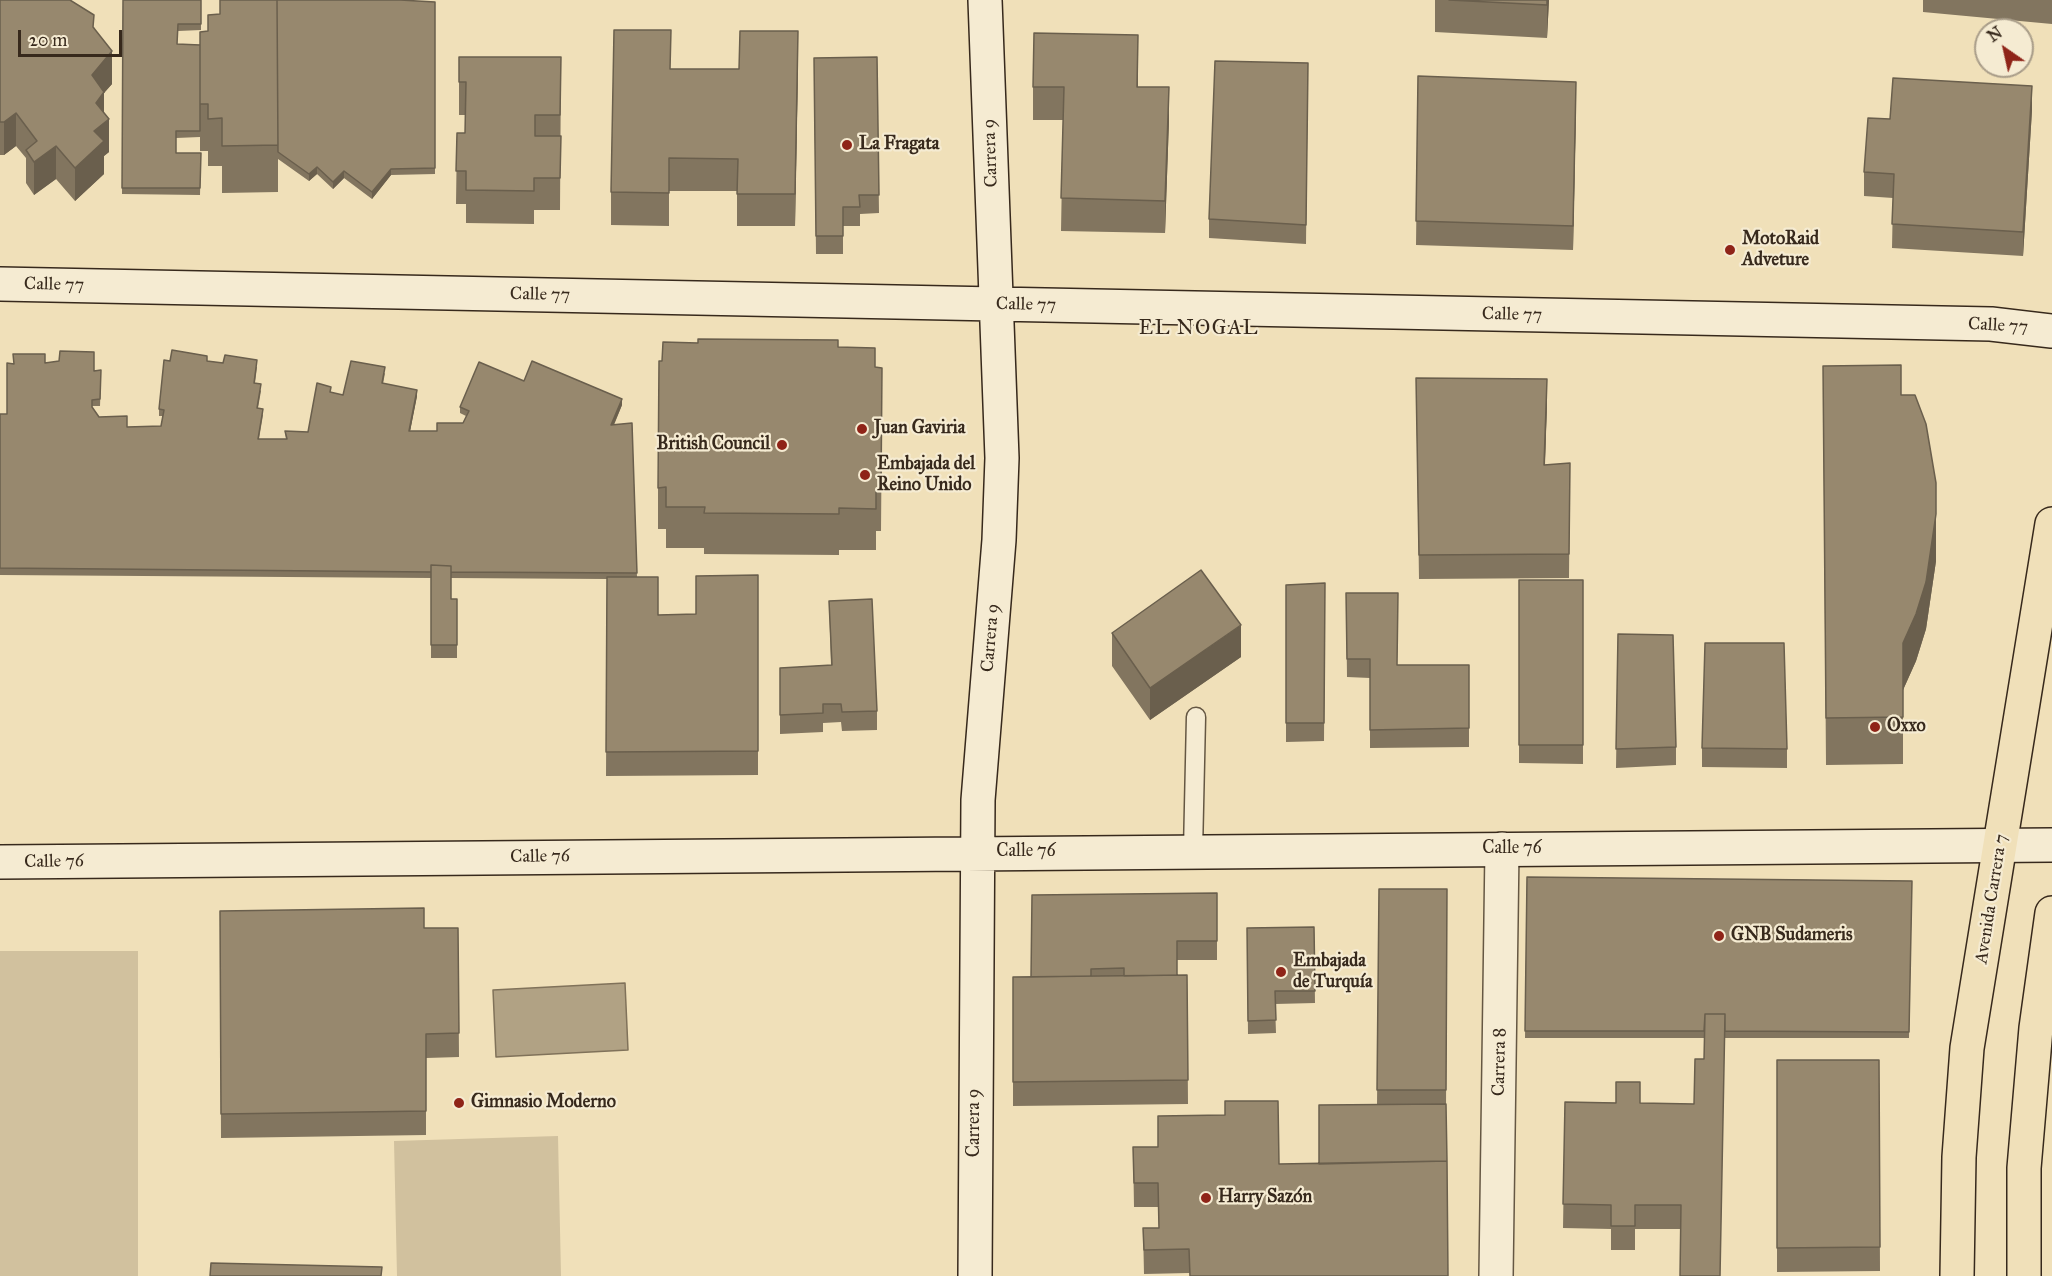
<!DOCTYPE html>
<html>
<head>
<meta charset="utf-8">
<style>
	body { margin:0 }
	#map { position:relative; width:2052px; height:1276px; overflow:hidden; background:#f0e0b9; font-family:"IM FELL Great Primer",serif }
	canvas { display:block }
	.north { position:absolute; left:1974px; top:18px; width:60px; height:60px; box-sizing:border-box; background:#f5ebd2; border:2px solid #a99d89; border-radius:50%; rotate:326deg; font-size:16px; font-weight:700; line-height:24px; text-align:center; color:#37291c }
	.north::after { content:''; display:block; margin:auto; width:21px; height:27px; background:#8f2418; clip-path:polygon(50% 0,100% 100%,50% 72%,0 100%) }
	.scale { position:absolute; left:18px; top:30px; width:104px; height:27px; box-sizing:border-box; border:3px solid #37291c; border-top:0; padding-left:8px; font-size:18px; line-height:21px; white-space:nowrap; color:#37291c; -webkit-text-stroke:4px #f5ebd2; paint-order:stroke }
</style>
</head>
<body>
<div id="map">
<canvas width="2052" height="1276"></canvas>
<div class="north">N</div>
<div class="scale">20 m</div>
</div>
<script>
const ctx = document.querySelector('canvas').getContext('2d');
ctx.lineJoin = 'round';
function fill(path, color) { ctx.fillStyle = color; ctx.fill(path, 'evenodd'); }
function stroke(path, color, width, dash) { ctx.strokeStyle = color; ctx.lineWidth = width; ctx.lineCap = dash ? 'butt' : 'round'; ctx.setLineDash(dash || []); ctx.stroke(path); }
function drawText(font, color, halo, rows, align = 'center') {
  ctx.font = font + ' "IM FELL Great Primer",serif'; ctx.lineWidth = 4.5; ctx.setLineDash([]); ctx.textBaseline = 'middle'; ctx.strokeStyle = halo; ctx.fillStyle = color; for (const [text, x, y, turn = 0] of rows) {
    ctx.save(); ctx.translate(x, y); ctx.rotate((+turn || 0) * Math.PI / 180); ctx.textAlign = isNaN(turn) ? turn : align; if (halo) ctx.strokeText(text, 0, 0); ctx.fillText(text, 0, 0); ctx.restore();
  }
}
fill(new Path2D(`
	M0 951H138V1276H0Z
	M558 1136 561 1276H397L394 1141Z`), '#d1c19e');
const water = new Path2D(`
	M625 983 628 1050 496 1057 493 990Z`);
fill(water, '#b1a284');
stroke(water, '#80725a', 1.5);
const lane = new Path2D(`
	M1193 851 1196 717`);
const street = new Path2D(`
	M1496 1276 1502 849`);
const secondary = new Path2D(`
	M0 284 1991 324 2052 331
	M0 862 2052 845
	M975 1276 978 800 999 540 1002 458 985 0`);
const primary = new Path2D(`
	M1957 1276 1959 1157 1967 1048 2052 524
	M2024 1276V1168L2036 1028 2052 913`);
stroke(lane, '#655743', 21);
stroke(street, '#655743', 36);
stroke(secondary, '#37291c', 36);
stroke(primary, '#37291c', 36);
stroke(lane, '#f5ebd2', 18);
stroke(street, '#f5ebd2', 33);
stroke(secondary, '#f5ebd2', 33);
stroke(primary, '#f0e0b9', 33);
fill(new Path2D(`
	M0 0 94 27 112 84 104 93V113L109 152 104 156V174L75 201 56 179 34 195 26 183V158L16 146 4 155H0Z
	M123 0H201V30L178 31 177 44 200 45 208 31 435 2V174L391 175 372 199 344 178 333 189 317 174 309 181 278 159V192L222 193V166H208V151H200V114V137L176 138V153H201L200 195 122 194Z
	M1435 0H1549L1547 38 1435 32Z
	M1923 0H2052V24L1923 12Z
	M459 57H561L560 210H534V224L466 223V204H456L457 133H465V115H459Z
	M877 57 879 213 860 214V226H843V254H816L814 58Z
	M1308 63 1306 244 1209 238V219Z
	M798 64 795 226H737V191H669V226L611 225V192L671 69H739Z
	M1138 68V87L1169 120 1165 233 1061 231 1063 120H1033V87Z
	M1418 76 1576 106 1573 250 1416 245Z
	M2032 110 2023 256 1892 248 1893 198 1864 196V172L1890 119Z
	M838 347 875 367 882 409 881 531H876V550H839V555L704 554V548H666V529H658V488Z
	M170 361H207L257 367 255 383 261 391 258 408 263 415 259 439H286L285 431 308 432 331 393 343 395 385 373 383 384 417 396 410 431H437L463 423 466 416 460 413V407L524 381 622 405 614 425 632 423 637 577 658 615 696 614 758 575V775L606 776 607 579 451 578V599H457V658H431V578L0 575V414H7L45 363 94 371 101 377 100 406H92L99 417 127 427 161 426 163 416H159V409Z
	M1823 366 1901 395 1936 561 1926 629 1916 661 1903 690V764L1826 765Z
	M1416 378 1547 403 1545 465 1570 463 1569 578 1419 579Z
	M1519 580H1583V764L1519 763Z
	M1325 583 1324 741 1286 742V585Z
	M1346 593 1397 665H1469V747L1370 748V678L1347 677Z
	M829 601 877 711V730L842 731 841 722 823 723V732L780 734V668L831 665Z
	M1112 633 1241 657 1150 720 1112 666Z
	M1618 634 1676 747V765L1616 768Z
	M1702 748 1787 749V768L1702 767Z
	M1527 877 1912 881 1909 1038H1725L1681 1229H1635V1250H1611V1229L1563 1228 1565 1102 1694 1104 1704 1059V1038H1525Z
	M1379 889H1447L1446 1109 1189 1273 1144 1274 1143 1228H1159L1158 1207H1134L1133 1147 1279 1164H1319L1377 1105Z
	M1217 893V960H1177V975H1187L1188 1104 1013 1106V977H1031Z
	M220 911 424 928H458L459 1057 426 1058V1135L221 1138Z
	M1314 927 1315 1003 1275 1004 1276 1033 1248 1034 1247 928Z
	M1777 1060H1879L1880 1271 1777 1272Z`), '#82755f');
fill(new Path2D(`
	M1547 0H1549L1547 38Z
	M798 31V64L795 226V194Z
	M1138 35V68L1137 119V87Z
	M112 51V84L104 93V123L109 119V152L104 156V174L75 201V168L92 75Z
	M1576 82V106L1573 250V226Z
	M2032 86V110L2023 256V232Z
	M1169 87V120L1165 233V201Z
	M16 113V146L4 155V122Z
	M56 146V179L34 195V162Z
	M317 167V174L309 181V174Z
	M391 169V175L372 199V192Z
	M344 171V178L333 189V182Z
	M1547 379V403L1544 489V465Z
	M417 390V396L409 437V431Z
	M622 399V405L611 431V425Z
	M1936 483V561L1926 629 1916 661 1903 690V643Z
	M1241 625V657L1150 720V688Z`), '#6a5f4d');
const building = new Path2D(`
	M0 0H70L94 15 93 27 112 51 92 75 104 92 96 103 109 119 94 131 104 141 75 168 56 146 34 162 26 150 37 141 16 113 4 122H0Z
	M123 0H201V24H178L177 44 200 45V131H176V153H201L200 188H122Z
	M220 0H277L278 145 222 146V118L208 119V104H200V32L208 31V15L220 14Z
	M277 0H400L435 2V168L391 169 372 192 344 171 333 182 317 167 309 174 278 152Z
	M1449 0H1547V5Z
	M614 30H671L670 69H739L740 31H798L795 194H737L738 159 669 158V193L611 192Z
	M1034 33 1138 35 1137 87H1169L1165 201 1061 198 1064 87H1033Z
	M459 57H561L560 115H535V136H561L560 178H534V191L466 190V171H456L457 133H465L466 82H459Z
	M877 57 879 195H859L860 207H843V236H816L814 58Z
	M1215 61 1308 63 1306 225 1209 219Z
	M1418 76 1576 82 1573 226 1416 221Z
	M1893 78 2032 86 2023 232 1892 224 1894 174 1864 172 1868 118 1890 119Z
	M698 339 838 340V347L875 348V367L882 368 881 490H876V509L839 508V514L704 513 705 507H666V487L658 488 659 361H662L663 342 698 343Z
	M172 350 207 356V361L223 363 225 355 257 360 254 383 261 384 257 408 263 409 258 439H287L285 431 308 432 317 383 331 387 330 392 343 395 351 361 385 367 382 383 417 390 409 431H437V423H463L469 411 460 407 479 362 524 381 532 361 622 399 611 425 632 423 637 573 451 572V566L431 565V572L0 568V414H7V363L14 364 13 354H45V363L59 361 60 351 94 352V371L101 370 100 399 92 400V407L99 417 127 416V427L161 426 164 410 159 409 164 360 170 361Z
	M1901 365V395H1915L1926 424 1936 483V514L1926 582 1916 614 1903 643V717L1826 718 1823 366Z
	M1416 378 1547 379 1544 465 1570 463 1569 554 1419 555Z
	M431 565 451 566V599H457V645H431Z
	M1201 570 1241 625 1150 688 1112 633Z
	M758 575V751L606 752 607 577H658V615L696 614V576Z
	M1519 580H1583V745H1519Z
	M1325 583 1324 723H1286V585Z
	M1346 593H1398L1397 665H1469V728L1370 730V659H1347Z
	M872 599 877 711 842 712 841 704H823V713L780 715V668L832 665 829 601Z
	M1618 634 1673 635 1676 747 1616 749Z
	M1705 643H1784L1787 749 1702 748Z
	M1527 877 1912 881 1909 1032 1725 1031V1014H1705L1704 1031H1525Z
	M1379 889H1447L1446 1090H1377Z
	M1217 893V941H1177V975L1124 976V968L1091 969V976L1031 977 1032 895Z
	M424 908V928H458L459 1033 426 1034V1111L221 1114 220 911Z
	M1314 927 1315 991H1275L1276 1020 1248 1021 1247 928Z
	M1187 975 1188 1080 1013 1082V977Z
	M1705 1014H1725L1720 1276H1680L1681 1205H1635V1226H1611V1205L1563 1204 1565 1102 1616 1103V1082H1640V1103L1694 1104 1695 1059H1704Z
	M1777 1060H1879L1880 1247 1777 1248Z
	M1225 1101H1278L1279 1164 1447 1161 1448 1276H1190L1189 1249 1144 1250 1143 1228H1159L1158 1183H1134L1133 1147H1158V1116L1225 1115Z
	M1446 1104 1447 1161 1319 1164V1105Z
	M211 1263 382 1267 381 1276H210Z`);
fill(building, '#97886e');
stroke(building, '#6a5f4d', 1.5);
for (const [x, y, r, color] of [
	[847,145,6,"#8f2418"],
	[1730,250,6,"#8f2418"],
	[862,429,6,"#8f2418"],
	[782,445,6,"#8f2418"],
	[865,475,6,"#8f2418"],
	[1875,727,6,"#8f2418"],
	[1719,936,6,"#8f2418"],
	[1281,972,6,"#8f2418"],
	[459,1103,6,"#8f2418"],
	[1206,1198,6,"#8f2418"]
]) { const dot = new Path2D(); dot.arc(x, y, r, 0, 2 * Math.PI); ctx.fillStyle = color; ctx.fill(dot); stroke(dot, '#f5ebd2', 2); }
drawText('bold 18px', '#37291c', '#f5ebd2', [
	["La Fragata",859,145],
	["MotoRaid",1742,240],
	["Adveture",1742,261],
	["Juan Gaviria",874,429],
	["British Council",770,445,"right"],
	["Embajada del",877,465],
	["Reino Unido",877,486],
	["Oxxo",1887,727],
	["GNB Sudameris",1731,936],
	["Embajada",1293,962],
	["de Turquía",1293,983],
	["Gimnasio Moderno",471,1103],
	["Harry Sazón",1218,1198]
], 'left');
drawText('18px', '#37291c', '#f5ebd2', [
	["Carrera 9",991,153,-92],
	["Calle 77",54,285,1],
	["Calle 77",540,295,1],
	["Calle 77",1026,305,1],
	["Calle 77",1512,315,1],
	["Calle 77",1998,326,3],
	["Carrera 9",991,638,-85],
	["Calle 76",1512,849],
	["Calle 76",1026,852],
	["Calle 76",540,857,-1],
	["Calle 76",54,862,-1],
	["Avenida Carrera 7",1992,899,-81],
	["Carrera 8",1500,1062,-89],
	["Carrera 9",975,1123,-90]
]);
ctx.letterSpacing = '1.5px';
drawText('20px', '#37291c', '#f5ebd2', [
	["EL NOGAL",1199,329]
]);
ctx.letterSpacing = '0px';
</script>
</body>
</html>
